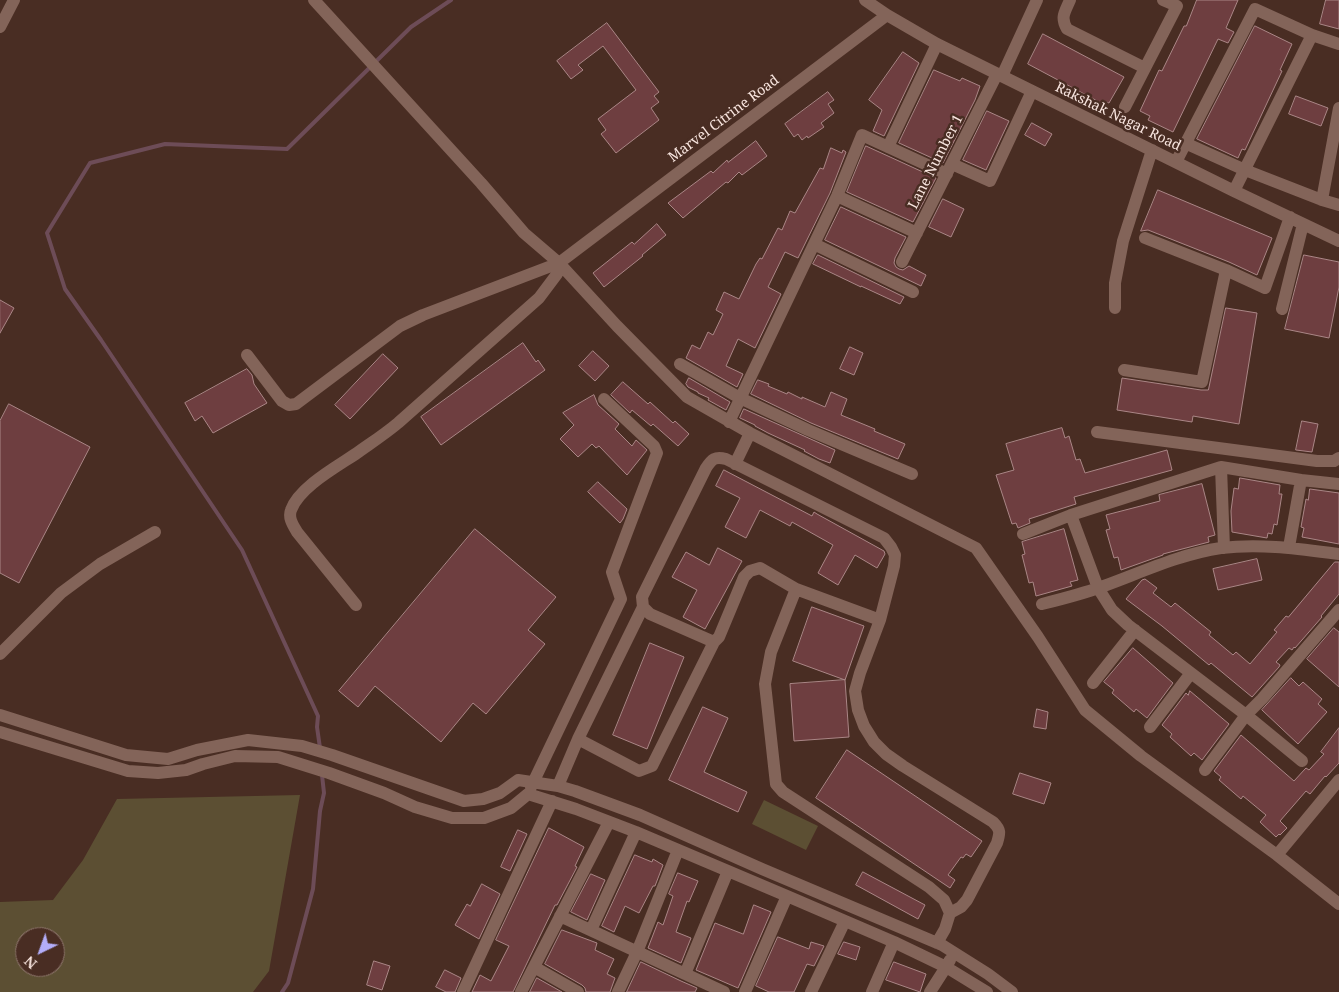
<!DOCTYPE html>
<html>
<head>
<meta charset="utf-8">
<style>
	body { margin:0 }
	#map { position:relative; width:1339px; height:992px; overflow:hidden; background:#492d23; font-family:"Noto Serif",serif }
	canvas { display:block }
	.north { position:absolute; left:15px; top:927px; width:50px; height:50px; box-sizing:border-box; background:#492d23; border:1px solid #8f776e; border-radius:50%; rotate:222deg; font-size:14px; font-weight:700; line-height:20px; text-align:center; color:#f8e5df }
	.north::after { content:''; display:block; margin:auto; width:18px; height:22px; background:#b3adf9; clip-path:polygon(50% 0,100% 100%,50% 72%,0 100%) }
</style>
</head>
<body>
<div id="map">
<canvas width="1339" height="992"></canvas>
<div class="north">N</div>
</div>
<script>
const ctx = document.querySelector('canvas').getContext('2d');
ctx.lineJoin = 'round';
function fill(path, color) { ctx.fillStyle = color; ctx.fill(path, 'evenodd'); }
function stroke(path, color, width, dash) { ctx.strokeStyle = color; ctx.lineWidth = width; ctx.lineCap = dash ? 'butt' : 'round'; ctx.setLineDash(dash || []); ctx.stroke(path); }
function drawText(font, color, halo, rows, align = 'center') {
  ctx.font = font + ' "Noto Serif",serif'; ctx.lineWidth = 5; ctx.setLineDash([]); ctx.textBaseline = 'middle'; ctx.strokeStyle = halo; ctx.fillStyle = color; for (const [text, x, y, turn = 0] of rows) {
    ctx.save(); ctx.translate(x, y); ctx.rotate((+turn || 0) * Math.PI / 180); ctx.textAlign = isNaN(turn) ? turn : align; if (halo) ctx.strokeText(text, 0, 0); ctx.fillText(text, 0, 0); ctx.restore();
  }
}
fill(new Path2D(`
	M300 795 269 971 253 992H0V902L53 900 83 860 117 799ZM25 937H55V967H25Z
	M764 800 818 826 806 850 752 824Z`), '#5c4f33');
stroke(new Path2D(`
	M320 748 317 727 318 716 242 550 101 340 65 289 47 233 90 163 165 144 287 149 411 27 451 0
	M282 992 288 983 313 889 320 811 324 793 322 775`), '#6d4c57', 4);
const building = new Path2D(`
	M1197 0H1238L1226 28 1234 32 1228 43 1218 39 1173 132 1148 120 1150 116 1140 111 1159 70 1162 71 1184 26H1186Z
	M1326 0H1339V29L1320 24Z
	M607 23 659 92 654 96 659 102 651 108 659 120 616 153 601 134 606 130 598 119 636 90 603 46 578 65 583 70 571 79 557 61Z
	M1255 26 1292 44 1280 70 1282 71 1245 150 1242 149 1238 158 1197 139Z
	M1043 34 1124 77 1109 103 1104 101 1103 104 1028 64Z
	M903 52 919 63 884 136 873 131 882 110 869 100Z
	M934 70 960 81 962 78 980 86 975 100 943 163 899 143Z
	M828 92 834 100 828 104 834 113 821 123 824 127 808 138 807 136 802 140 798 134 794 137 785 124Z
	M1296 96 1328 108 1321 126 1289 114Z
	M987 111 1009 121 986 170 963 160Z
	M1032 123 1052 134 1045 146 1025 135Z
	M756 141 767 156 742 175 739 172 728 183 726 182 683 218 668 203 711 171 713 173 727 160 728 162Z
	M866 146 936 178 913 222 847 192Z
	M831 148 842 153 843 150 846 152 830 193 798 258 785 252 768 287 781 294 755 348 738 339 726 366 743 374 737 387 686 358 692 345 700 349 708 332 713 335 723 314 716 310 724 292 739 299 756 264 760 258 762 259 778 228 782 230 790 211 795 213 820 168 823 169Z
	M1158 190 1272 238 1257 275 1229 262 1148 230 1141 231Z
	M943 199 964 209 951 237 929 227Z
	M841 207 906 237 895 258 894 263 896 267 899 269 903 270 909 266 926 275 921 286 825 240Z
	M657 224 666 235 642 255 643 256 604 287 593 273 632 242 634 244Z
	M818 255 904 297 900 304 861 286V287L813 264Z
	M1304 255 1339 262V287L1329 338 1285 329Z
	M0 300 14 308 0 333Z
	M1226 308 1257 313 1239 424 1193 416 1192 422 1117 410 1122 378 1201 390H1208Z
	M523 343 536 362 538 360 545 370 441 445 421 417Z
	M850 347 863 353 854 375 840 369Z
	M593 351 609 366 595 381 579 366Z
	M383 354 398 368 350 419 335 405Z
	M247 369 252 375 254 384 267 403 213 433 202 416 195 421 185 403Z
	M689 378 730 402 726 410 708 400 709 398 698 393V392L688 387 686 384Z
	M758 380 769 384 768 386 787 394 788 392 802 399V397L825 407 831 392 847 399 841 415 875 429 874 431 905 444 898 459 811 423 751 394Z
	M623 382 648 404 650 402 673 423 675 421 689 434 678 446 653 424 651 426 632 410 630 413 611 395Z
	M594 395 598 405 619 424 615 429 632 446 636 440 647 450 627 475 599 446 596 448 592 444 578 457 560 439 574 425 563 413Z
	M9 404 90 447 19 583 0 573V421Z
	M744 409 835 450 830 463 819 459 804 451 805 450 768 433 755 426V425L740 418Z
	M1302 421 1318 424 1312 452 1296 450Z
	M1062 428 1065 438 1069 436 1076 460 1080 459 1085 473 1167 450 1172 470 1074 497 1076 504 1029 519 1030 523 1018 528 1016 523 1012 524 996 475 1014 470 1006 444Z
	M724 470 812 516 814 512 817 514 884 551 885 554 877 568 855 555 838 585 818 573 833 545 792 522 790 526 760 510 746 538 725 527 740 498 716 486Z
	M1240 478 1280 485 1279 494H1282L1277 525 1274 524 1272 534 1268 533 1267 538 1232 532 1231 511 1234 488 1238 489Z
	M598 482 627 509 623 519 620 523 588 492Z
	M1202 484 1215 535 1208 537 1209 542 1163 554V555L1121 570 1118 557 1114 558 1106 530 1110 529 1106 515 1160 501 1159 495Z
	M1310 489 1339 493V544L1302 537 1304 528 1301 527 1306 499 1308 500Z
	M475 529 556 597 528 630 545 644 486 714 473 703 441 742 375 686 358 707 339 691Z
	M1064 529 1078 580 1070 582 1072 586 1036 596 1033 582 1029 583 1022 555 1025 554 1022 542Z
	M718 548 742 561 705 629 683 617 697 590 672 577 686 552 709 565Z
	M1257 559 1262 580 1218 590 1213 569Z
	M1335 562H1339V594L1321 616 1322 617 1295 648 1294 647 1292 650 1289 648 1276 662 1280 665 1279 667 1252 697 1211 663 1209 665 1162 626 1126 599 1142 580 1145 579 1157 588 1153 593 1171 607 1175 603 1211 632 1209 635 1233 655 1236 652 1250 664 1277 632 1274 630 1286 616 1288 617Z
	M812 607 864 626 845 680 793 661Z
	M1334 628 1339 632V687L1307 659Z
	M650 643 684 657 647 749 613 735Z
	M1133 648 1173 683 1147 718 1136 709 1134 712 1112 693 1114 690 1104 682Z
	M1291 678 1299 686 1303 682 1322 699 1318 704 1327 712 1298 744 1262 710Z
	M845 680 849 737 794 741 790 684Z
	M1190 691 1229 724 1202 760 1194 753 1191 756 1170 737 1172 734 1162 725 1186 693 1188 695Z
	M703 707 728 718 704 772 747 792 738 812 669 780Z
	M1037 709 1048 712 1046 729 1034 727Z
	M1339 728V763L1326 777 1325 776 1310 794 1306 791 1280 821 1287 828 1280 835 1279 834 1276 837 1260 822 1266 815 1243 796 1241 799 1219 780 1221 777 1214 771 1241 735 1294 781 1305 769 1306 768 1309 770 1324 754 1321 752Z
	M847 750 982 841 971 857 966 854 963 858 961 857 948 875 955 880 950 888 816 798Z
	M1020 773 1051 783 1044 804 1013 794Z
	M549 828 584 847 575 866 577 867 557 905H555L513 992H472L480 975 491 981 509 946 496 940Z
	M518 830 527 834 510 871 501 867Z
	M635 855 652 862 653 859 663 865 655 886H653L639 913 625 906 614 932 602 926Z
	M863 872 925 905 918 919 856 885Z
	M678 873 698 881 689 902 687 901 676 932 691 938 681 963 648 948 658 922 663 925 673 896 669 894Z
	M591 874 605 880 587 920 571 912Z
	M482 884 500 894 479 939 455 925 467 904 470 906Z
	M754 905 771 912 738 988 696 970 715 923 743 934Z
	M562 930 597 943 595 950 614 959 607 974 615 978 610 992H586L585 988 582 985 545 964Z
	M778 937 809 949 811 942 824 946 814 966 807 964 794 992H769L756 986Z
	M844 942 860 947 856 960 838 954Z
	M374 961 390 966 382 990 367 985Z
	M641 962 681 981 697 988 695 992H627Z
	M894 962 926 974 920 992 886 980Z
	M445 970 461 978 455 992H446L436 987Z
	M537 978 562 992H530Z`);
fill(building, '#6e3e40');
stroke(building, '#aa8686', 1);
stroke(new Path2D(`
	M314 0 481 183 524 233 559 263 617 326 687 397 750 433 976 548 1038 637 1085 710 1141 756 1277 855 1339 904
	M865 0 887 15 937 44 1234 191 1339 241
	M1070 0C1065 12 1060 17 1067 29L1145 68
	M0 27 14 0
	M1002 76 1037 0
	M1125 107 1177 6 1163 0
	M1185 143 1245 170 1322 200 1339 205
	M888 147 937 44
	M1176 162 1255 9 1312 35 1339 44
	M952 164 990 181 1032 91
	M1234 191 1312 35
	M837 196 917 233
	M1322 200 1339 108
	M1145 238 1226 270
	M814 244 913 292
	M902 262 997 74
	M1115 308V283L1123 241 1152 150
	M1282 309 1303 224
	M247 355 282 401 289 405 296 404 400 326 423 315 559 263 887 15
	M680 364 740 398 808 430 912 474
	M1124 370 1202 382 1226 270 1265 288 1290 217
	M729 422 837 196 862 135 947 174
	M1097 432 1317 461H1334L1339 458
	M735 464 750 433
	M1221 467 1224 548
	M1301 480 1339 484
	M1071 515 1098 588 1112 610 1128 625 1246 715 1302 761
	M1023 534 1071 515 1221 467 1301 480 1289 547
	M796 589 880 620
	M1042 604C1062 599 1082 594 1101 587 1140 573 1180 554 1221 548 1261 543 1300 549 1339 554
	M356 605 297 532C293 525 288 518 291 510 299 487 338 466 357 453 371 443 385 434 398 423L539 298 557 274 556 264
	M643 607 650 614 714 642 719 637 744 577 750 571 760 568 796 589 771 652 765 684 776 784 783 792 929 887 944 900 950 913 945 929 937 943
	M0 654 61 593 100 564 155 532
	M1093 683 1135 630
	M0 715 126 755 168 759 197 750 248 740 302 746 332 755 464 801 483 799 500 793 518 780 558 786 575 791 640 815 762 869 942 945 988 974 1012 992
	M1150 727 1191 673
	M0 732 128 771 158 773 186 770 203 764 235 756 278 757 329 773 384 793 415 807 452 818H484L511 808 528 794 576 809 636 832 787 896 894 942 946 967 987 992
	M578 739 639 771 652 766 714 642
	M1205 770 1246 715 1262 699 1339 610
	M558 786 578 739 643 607 642 597 706 468C712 459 715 456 726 459L884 538 891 547 895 555 894 566 880 620 860 673 855 691 858 710 864 726 874 742 886 754 903 766 993 822C1001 830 1000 833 997 843L967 900 961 907 950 913
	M531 787 621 599 612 572 657 453 654 446 604 399
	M1277 855 1339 780
	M560 916 724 992
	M591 930 636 832
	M534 967 578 992
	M685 974 728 871
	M463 992 552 801
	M521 992 609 822
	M618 992 637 952 678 850
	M745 992 787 896
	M811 992 845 921
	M872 992 894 942
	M930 992 946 967 950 960`), '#836459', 12);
drawText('14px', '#f8e5df', '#492d23', [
	["Rakshak Nagar Road",1118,117,26],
	["Marvel Citrine Road",724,119,-37],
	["Lane Number 1",936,162,-63]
]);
</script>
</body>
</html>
